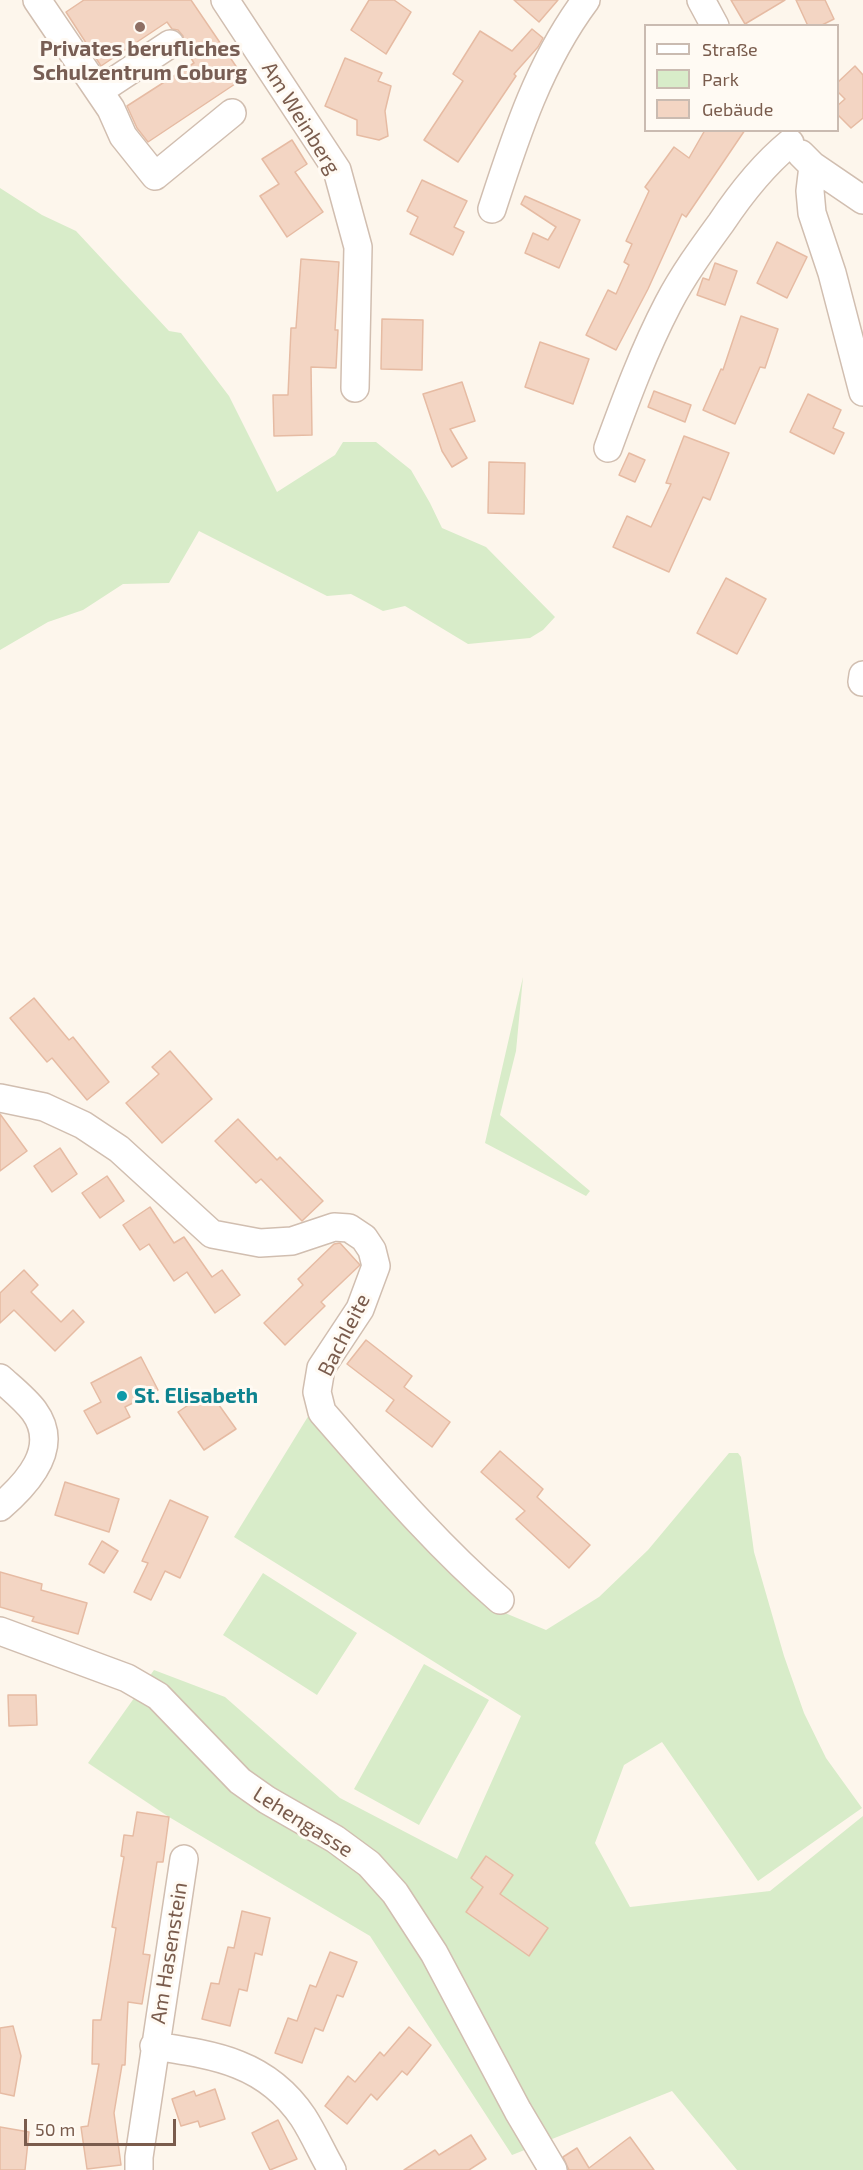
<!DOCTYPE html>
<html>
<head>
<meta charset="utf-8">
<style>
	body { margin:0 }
	#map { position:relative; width:863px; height:2170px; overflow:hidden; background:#fdf6ec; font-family:"Exo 2",sans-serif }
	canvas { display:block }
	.legend { position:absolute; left:644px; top:24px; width:195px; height:108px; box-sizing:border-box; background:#fffaf3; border:2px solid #cabbb1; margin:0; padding:8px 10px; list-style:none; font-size:18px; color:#7a5c4d }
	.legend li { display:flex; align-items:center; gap:12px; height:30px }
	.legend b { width:30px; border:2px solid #cabbb1 }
	.scale { position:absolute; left:24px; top:2119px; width:152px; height:27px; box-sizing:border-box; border:3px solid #7a5c4d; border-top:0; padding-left:8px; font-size:18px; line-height:21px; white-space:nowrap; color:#7a5c4d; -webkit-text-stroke:4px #fffaf3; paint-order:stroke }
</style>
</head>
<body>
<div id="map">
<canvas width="863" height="2170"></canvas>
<ul class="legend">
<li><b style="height:8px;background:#fff"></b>Straße</li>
<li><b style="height:16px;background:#d8ecc9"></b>Park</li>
<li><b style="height:16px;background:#f3d5c3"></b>Gebäude</li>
</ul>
<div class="scale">50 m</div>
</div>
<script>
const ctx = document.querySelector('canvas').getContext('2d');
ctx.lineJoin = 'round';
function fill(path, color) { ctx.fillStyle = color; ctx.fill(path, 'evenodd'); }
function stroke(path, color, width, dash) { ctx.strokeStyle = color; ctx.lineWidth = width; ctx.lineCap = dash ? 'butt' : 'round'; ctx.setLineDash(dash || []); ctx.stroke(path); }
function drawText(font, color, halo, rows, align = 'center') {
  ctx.font = font + ' "Exo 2",sans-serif'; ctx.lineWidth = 6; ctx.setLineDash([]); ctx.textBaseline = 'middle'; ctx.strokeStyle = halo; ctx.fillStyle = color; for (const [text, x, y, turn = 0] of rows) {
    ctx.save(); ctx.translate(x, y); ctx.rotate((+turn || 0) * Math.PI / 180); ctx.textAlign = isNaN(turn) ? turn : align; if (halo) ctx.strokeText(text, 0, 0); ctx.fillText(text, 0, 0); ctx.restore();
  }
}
fill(new Path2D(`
	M0 188 42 215 76 231 169 331 181 333 229 396 277 492 335 455 343 442H376L411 470 430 503 442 528 486 547 555 617 543 630 530 638 468 644 405 606 383 611 351 594 327 596 199 531 169 583 123 584 83 610 48 622 0 650Z
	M523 977 516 1051 500 1115 590 1191 586 1196 485 1143Z
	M312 1410 422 1533 505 1613 546 1630 599 1597 648 1550 729 1453H738L741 1457 754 1552 784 1656 804 1713 826 1758 862 1808 758 1881 662 1742 624 1765 595 1843 630 1907 770 1891 863 1816V2170H737L672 2091 512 2155 370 1936 169 1817 88 1763 154 1670 225 1697 340 1798 457 1859 521 1716 234 1537Z
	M263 1573 357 1633 317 1695 223 1635Z
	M424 1664 489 1700 419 1825 354 1789Z`), '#d8ecc9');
const building = new Path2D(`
	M84 0H191L244 78 148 142 137 128 127 106 194 63 185 48 183 36 178 30 172 29 167 22 101 66 66 12Z
	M369 0H394L411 12 386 54 351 30Z
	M514 0H558L539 22Z
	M731 0H785L745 24Z
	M796 0H825L834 19 820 26H808Z
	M532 29 543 38 538 47 514 74 516 76 458 162 424 140 463 81 453 74 480 31 512 51Z
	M345 58 382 73 378 81 391 86 385 111 388 136 379 140 357 135V120L325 106Z
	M855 66 863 75V118L851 128 837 114V106L845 99 837 91V83Z
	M705 130H745L686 217 682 214 648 289 616 350 586 335 608 290 616 294 629 265 624 262 632 244 626 241 649 191 645 187 674 147 689 158Z
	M292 140 307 164 295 172 323 212 287 237 260 196 279 184 262 159Z
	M422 180 467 201 454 227 464 232 453 255 410 234 418 217 407 211Z
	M525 196 580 220 559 268 525 253 533 233 548 240 556 227 521 204Z
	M777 242 807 257 787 298 757 283Z
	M301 259 339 262 335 330H338L336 368 311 367 312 435 274 436 273 395H288L291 328H296Z
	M715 263 737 271 725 305 697 295 703 278 709 280Z
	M741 316 778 329 765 368 760 367 735 424 703 410 721 369 723 370Z
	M382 319 423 320 422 370 381 369Z
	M540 342 589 359 573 404 525 387Z
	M462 382 475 421 450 429 467 458 452 467 442 451 423 394Z
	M654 391 691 405 685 422 648 407Z
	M808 394 841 410 833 428 844 433 834 454 790 432Z
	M684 436 729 453 710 500 703 497 669 572 613 547 627 516 651 527 671 484 666 483Z
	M629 453 645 460 635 482 619 475Z
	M489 462 525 463 524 514 488 513Z
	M726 578 766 599 737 654 697 633Z
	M34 998 69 1040 73 1037 109 1082 87 1100 52 1058 47 1062 10 1018Z
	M170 1051 212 1099 162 1143 126 1103 159 1074 152 1067Z
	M0 1114 27 1151 0 1171Z
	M238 1119 277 1160 280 1157 323 1201 302 1221 261 1179 256 1183 215 1141Z
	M60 1148 77 1174 52 1192 34 1166Z
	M107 1176 124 1201 100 1218 82 1193Z
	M150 1207 174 1243 184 1237 212 1277 222 1270 240 1295 215 1313 187 1272 174 1281 149 1244 140 1250 123 1225Z
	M340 1243 360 1265 321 1302 325 1306 285 1345 264 1323 303 1285 298 1279 334 1244Z
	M24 1270 38 1285 31 1292 61 1322 73 1310 84 1322 55 1351 14 1310 0 1323V1293Z
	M366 1340 412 1376 404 1387 450 1422 432 1447 386 1411 394 1400 347 1364Z
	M141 1357 158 1390 125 1407 130 1417 97 1434 84 1411 101 1402 91 1383Z
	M209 1391 236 1429 204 1450 178 1412Z
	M500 1451 543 1489 537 1497 590 1545 569 1568 516 1519 525 1511 481 1472Z
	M65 1482 119 1499 109 1532 55 1515Z
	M170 1500 208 1517 180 1578 165 1571 151 1600 134 1592 148 1563 142 1561Z
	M102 1541 118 1551 104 1573 89 1564Z
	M0 1572 42 1584 41 1590 87 1603 78 1634 32 1621 34 1617 0 1607Z
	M8 1695H36L37 1725 9 1726Z
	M137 1812 169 1817 163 1862H157L143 1954 150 1955 142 2004 128 2002 125 2065H122L114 2113 121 2165 87 2169 81 2127 88 2126 99 2064H92L93 2020H101L116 1928 112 1927 124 1857 121 1856 124 1835 133 1836Z
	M486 1856 513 1875 500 1894 548 1928 529 1956 466 1912 483 1887 471 1878Z
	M242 1911 270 1918 262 1955 255 1953 247 1991 239 1989 230 2026 202 2019 211 1983 219 1984 228 1947 234 1948Z
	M330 1952 357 1962 343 1997 337 1995 323 2031 315 2028 302 2063 275 2053 288 2018 297 2021 310 1985 316 1987Z
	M13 2026 21 2056 14 2096 0 2093V2028Z
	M409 2027 431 2045 407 2075 402 2071 377 2100 371 2094 347 2124 325 2106 348 2076 355 2082 380 2052 384 2056Z
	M215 2089 225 2119 200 2127 198 2121 181 2126 172 2099 194 2091 196 2096Z
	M278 2120 297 2159 270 2170 252 2133Z
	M0 2127 29 2132 25 2170H0Z
	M471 2135 486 2159 469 2170H404L435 2150 439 2155Z
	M630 2137 654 2170H569L563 2157 577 2148 589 2168Z`);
fill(building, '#f3d5c3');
stroke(building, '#e6bba3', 1.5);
const minor = new Path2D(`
	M37 0 111 109 123 136 155 176 232 113
	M225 0 337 170 358 247 355 388
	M701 0 715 26
	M99 91 170 44
	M801 154 813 166 863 200
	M813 166 810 191 812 213 832 273 863 392
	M492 209C516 135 539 63 586 0
	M608 448C626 399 644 350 668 304 683 275 702 249 721 223 741 193 762 166 790 143
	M862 682 863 675
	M0 1098 44 1107 83 1125 119 1149 212 1234 260 1243 292 1241 334 1227 349 1228 364 1238 372 1250 376 1266 360 1309 321 1368 317 1392 322 1412C379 1477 434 1543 500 1600
	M0 1378C11 1388 25 1399 34 1411 61 1448 27 1484 0 1507
	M0 1631 127 1678 158 1696 240 1781 267 1800 335 1839 369 1864 395 1893 434 1953 518 2111 553 2170
	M154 2046C214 2055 266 2062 303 2117 314 2134 322 2153 332 2170
	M139 2170V2157L184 1859`);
stroke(minor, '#d1beb0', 30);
stroke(minor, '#fff', 27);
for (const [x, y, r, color] of [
	[140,27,6,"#8d6e63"],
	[122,1396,6,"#0f9aa8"]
]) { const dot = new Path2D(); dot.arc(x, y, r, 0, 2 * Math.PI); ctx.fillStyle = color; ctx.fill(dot); stroke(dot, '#fffaf3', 2); }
drawText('bold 21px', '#785e54', '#fffaf3', [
	["Privates berufliches",140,49],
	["Schulzentrum Coburg",140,73]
]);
drawText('21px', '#7a5c4d', '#fffaf3', [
	["Am Weinberg",301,118,58],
	["Bachleite",344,1335,-63],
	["Lehengasse",303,1822,32],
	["Am Hasenstein",169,1953,-81]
]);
drawText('bold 21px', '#0d838f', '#fffaf3', [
	["St. Elisabeth",134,1396]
], 'left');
</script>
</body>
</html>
